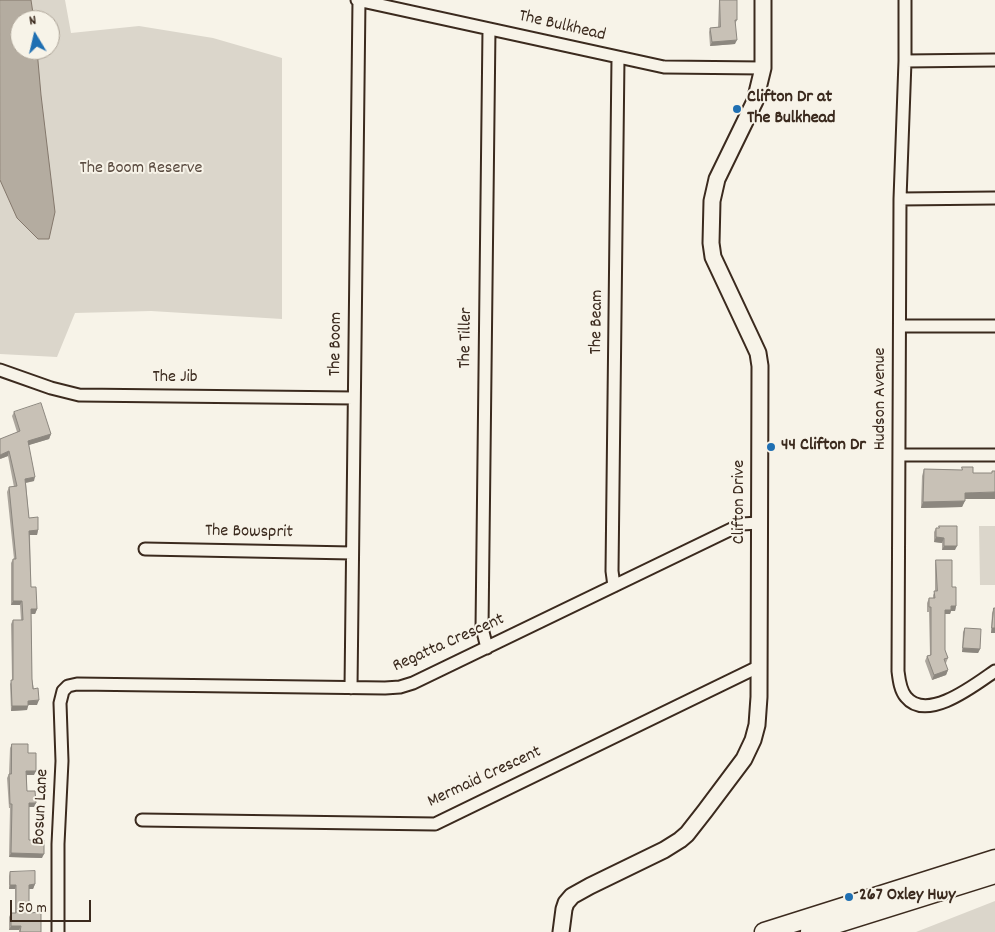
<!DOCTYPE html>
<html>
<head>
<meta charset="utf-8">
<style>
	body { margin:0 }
	#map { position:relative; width:995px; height:932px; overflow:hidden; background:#f7f3e8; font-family:Dekko,sans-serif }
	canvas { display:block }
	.north { position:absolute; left:10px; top:10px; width:50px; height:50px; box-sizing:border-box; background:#f7f3e8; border:1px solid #aca397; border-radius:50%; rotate:351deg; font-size:14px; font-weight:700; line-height:20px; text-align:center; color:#3b2a1e }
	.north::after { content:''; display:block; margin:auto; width:18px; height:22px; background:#1f6fb2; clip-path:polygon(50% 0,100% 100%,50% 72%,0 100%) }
	.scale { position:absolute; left:10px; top:900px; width:81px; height:22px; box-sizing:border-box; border:2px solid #3b2a1e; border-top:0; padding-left:6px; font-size:15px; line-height:18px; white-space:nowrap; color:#3b2a1e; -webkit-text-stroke:4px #f7f3e8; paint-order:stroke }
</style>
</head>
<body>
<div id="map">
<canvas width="995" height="932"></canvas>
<div class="north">N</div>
<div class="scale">50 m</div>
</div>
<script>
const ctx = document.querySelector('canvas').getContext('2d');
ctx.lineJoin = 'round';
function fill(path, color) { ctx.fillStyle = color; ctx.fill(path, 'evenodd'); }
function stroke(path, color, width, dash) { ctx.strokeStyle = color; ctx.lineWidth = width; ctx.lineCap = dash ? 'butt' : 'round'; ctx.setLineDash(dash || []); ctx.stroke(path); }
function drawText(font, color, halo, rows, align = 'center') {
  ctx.font = font + ' Dekko,sans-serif'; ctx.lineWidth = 4; ctx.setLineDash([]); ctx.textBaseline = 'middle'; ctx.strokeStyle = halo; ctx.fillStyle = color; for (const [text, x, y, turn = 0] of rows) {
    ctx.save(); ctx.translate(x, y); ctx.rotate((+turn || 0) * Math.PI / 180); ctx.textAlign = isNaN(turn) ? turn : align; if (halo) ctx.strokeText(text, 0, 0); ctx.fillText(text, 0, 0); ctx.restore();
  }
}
fill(new Path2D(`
	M0 0H65L71 33 139 26 213 38 282 58V319L151 311 75 313 57 357 0 354ZM20 20H50V50H20Z
	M979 526H995V585H980Z
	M995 901V932H916Z`), '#dbd6cb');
const water = new Path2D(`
	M0 0H31L34 20H20V50H37L41 95 55 212 49 239H38L17 218 0 180Z`);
fill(water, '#b4aca0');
stroke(water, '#84786c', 1);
const street = new Path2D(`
	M357 0 664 67 763 68
	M905 0V61L900 199 898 671C899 679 900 690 906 697 927 723 976 684 995 671
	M905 61 995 60
	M900 199 995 198
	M900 326H995
	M0 370 51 388 79 395 354 398
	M899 455H995
	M145 549 352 553
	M614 586 612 571 618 58
	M487 648 482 628 489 29
	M351 688 359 0
	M142 820 435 824 760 666
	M58 932V844L62 761 60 703 63 691 68 686 77 684 385 688 400 687 413 683 742 524 759 523`);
const secondary = new Path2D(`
	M561 932 564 909 566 903 572 896 590 886 664 850 680 840 687 834 705 811 744 759 753 740 757 725 759 697 760 366 758 353 752 340 713 257 711 243 712 201 717 179 755 101 763 68V0`);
const primary = new Path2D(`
	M764 932 995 859
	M810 932 995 874`);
stroke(street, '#3b2a1e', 15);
stroke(secondary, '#3b2a1e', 19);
stroke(primary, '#3b2a1e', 21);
stroke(street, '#f7f3e8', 11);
stroke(secondary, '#f7f3e8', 15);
stroke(primary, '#f7f3e8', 18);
fill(new Path2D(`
	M719 0H737V20L735 24V44L710 46 709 32 710 28 718 27Z
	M14 412 51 434 49 439 28 445 34 481 26 483 29 518 38 530 37 535H30L31 587 37 609 35 614H31L32 679 37 705H28L27 710 11 711 10 684 12 680 11 624 13 620H21L20 605H11V563L13 559H14L7 492 9 487H14L8 456 0 459 17 432 12 416Z
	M962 467 973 473H992V471H995L965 499 962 507 921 508 922 476 924 469 962 470Z
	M936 528 955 550H942V543L934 542V532Z
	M936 560 952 587 956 606 955 611H951L950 614H945V650L948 658 946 663H945L948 670 946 675 932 680 925 661 927 656 930 655 929 612H927V603L929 598H933V595L935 591V564Z
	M994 608H995V633H991L992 613Z
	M965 628 980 649 978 653 962 652 963 632Z
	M12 744 28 753 34 775H27V791L34 807H29V840L42 858 9 857 10 808H9L7 778 9 774 10 748Z
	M10 872 35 884 33 889H29V913L41 932H19V930H9V917L11 913H15V889H9V876Z`), '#aca69d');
fill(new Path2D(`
	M737 40 735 44 710 46 712 42Z
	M51 434 49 439 26 446 28 441Z
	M9 451 8 456 0 459V455Z
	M35 477 34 481 24 483 25 479Z
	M995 492V499H962L965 493Z
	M965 501 962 507 921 508 923 502Z
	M38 530 37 535H28L29 531Z
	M936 537 944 538 942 543 934 542Z
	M944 546H957L955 550H942Z
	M13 601H22L20 605H11Z
	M951 606H956L955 611H951L950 614H943L945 610Z
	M31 609H37L35 614H30Z
	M992 628H995V633H991Z
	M963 648 980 649 978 653 962 652Z
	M948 670 946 675 932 680 934 675Z
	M39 700 37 705H27L28 701Z
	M12 706H28L27 710 11 711Z
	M26 771H36L34 775H25Z
	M29 803H36L34 807H28Z
	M11 853 44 854 42 858 9 857Z
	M35 884 33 889H27L29 885Z
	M10 885H16L15 889H9Z
	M11 926H21L19 930H9Z`), '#8c877f');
const building = new Path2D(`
	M720 0H737V20H735L737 40 712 42 710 28 720 27Z
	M41 403 51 434 28 441 35 477 25 479 29 518 38 517V530L29 531 31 587H36L37 609H31L32 679 33 689 38 688 39 700 28 701V706H12L11 680H13V620H23L22 601H13V559H16L9 487 17 486 9 451 0 455V439L20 431 14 412Z
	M962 467H973V473H992V471H995V492L965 493V501L923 502 924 469 962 470Z
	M939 526H957V546H944V538L936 537V528H939Z
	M936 560H952V587H956V606H951V610H945V650L948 658 944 659 948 670 934 675 927 656 931 655V607H929V598H935L934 591H937Z
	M994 608H995V628H992Z
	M965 628 981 629 980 649 963 648Z
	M12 744H28V753H36V771H26L27 791H35L36 803H29V840H44V854L11 853 12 804H10L9 774H11Z
	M35 871V884L29 885V913L41 912V932H20L21 926H11V913H16V885H10V872Z`);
fill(building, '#c8c1b6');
stroke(building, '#8c877f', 1);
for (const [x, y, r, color] of [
	[737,109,5,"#1f6fb2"],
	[771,447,5,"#1f6fb2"],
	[849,897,5,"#1f6fb2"]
]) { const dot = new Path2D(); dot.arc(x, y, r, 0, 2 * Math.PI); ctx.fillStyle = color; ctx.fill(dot); stroke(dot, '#f7f3e8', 2); }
drawText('18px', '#3b2a1e', '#f7f3e8', [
	["The Bulkhead",562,27,13],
	["The Beam",598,322,-89],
	["The Tiller",467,338,-89],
	["The Boom",337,344,-89],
	["The Jib",175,379],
	["Hudson Avenue",882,399,-90],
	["Clifton Drive",741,502,-90],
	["The Bowsprit",249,533,1],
	["Regatta Crescent",449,644,-24],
	["Mermaid Crescent",485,778,-25],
	["Bosun Lane",42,807,-87]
]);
drawText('bold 18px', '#3b2a1e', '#f7f3e8', [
	["Clifton Dr at",747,99],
	["The Bulkhead",747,120],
	["44 Clifton Dr",781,447],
	["267 Oxley Hwy",859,897]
], 'left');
drawText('18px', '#5b4c41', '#f7f3e8', [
	["The Boom Reserve",141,170]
]);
</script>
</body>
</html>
